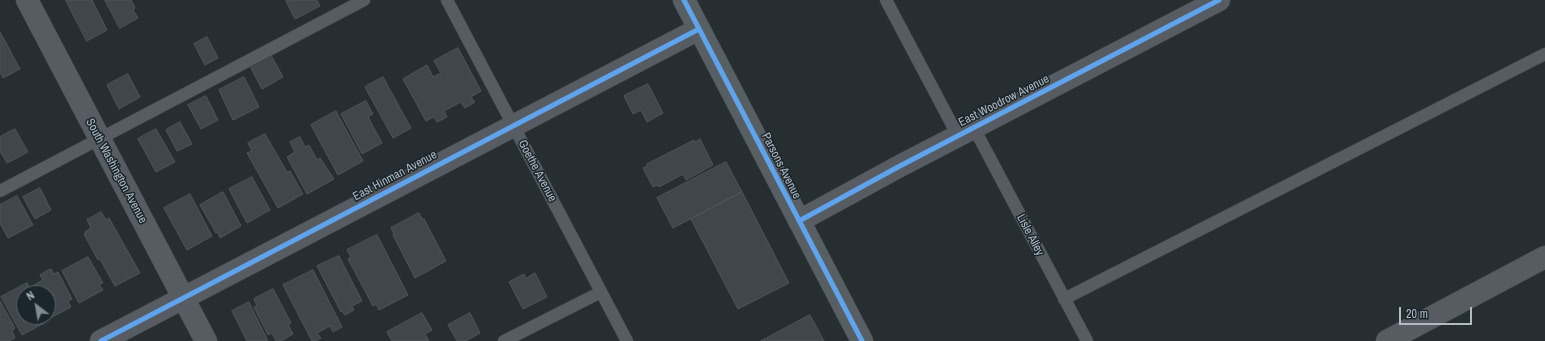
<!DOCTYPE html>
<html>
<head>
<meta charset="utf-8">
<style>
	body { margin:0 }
	#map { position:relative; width:1545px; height:341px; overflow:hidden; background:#272e32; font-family:"Archivo Narrow",sans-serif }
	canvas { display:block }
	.north { position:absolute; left:16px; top:285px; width:40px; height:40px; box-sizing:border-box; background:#1a252c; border:1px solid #566169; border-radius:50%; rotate:329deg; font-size:11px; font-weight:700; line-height:16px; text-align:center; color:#b0bbc4 }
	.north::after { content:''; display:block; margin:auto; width:14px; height:18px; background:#808a91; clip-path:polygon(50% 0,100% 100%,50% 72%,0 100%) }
	.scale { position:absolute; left:1399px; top:307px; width:73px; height:18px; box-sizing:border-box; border:2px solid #b0bbc4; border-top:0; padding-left:5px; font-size:12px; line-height:14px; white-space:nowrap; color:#b0bbc4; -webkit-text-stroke:3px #1a252c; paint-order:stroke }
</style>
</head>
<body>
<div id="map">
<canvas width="1545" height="341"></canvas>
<div class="north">N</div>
<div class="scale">20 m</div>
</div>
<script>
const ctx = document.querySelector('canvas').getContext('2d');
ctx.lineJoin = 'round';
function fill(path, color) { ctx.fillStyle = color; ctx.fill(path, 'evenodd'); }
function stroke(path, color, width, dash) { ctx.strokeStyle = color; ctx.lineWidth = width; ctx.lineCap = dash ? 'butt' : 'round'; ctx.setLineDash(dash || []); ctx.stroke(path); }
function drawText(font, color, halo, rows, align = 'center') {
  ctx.font = font + ' "Archivo Narrow",sans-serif'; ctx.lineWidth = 3; ctx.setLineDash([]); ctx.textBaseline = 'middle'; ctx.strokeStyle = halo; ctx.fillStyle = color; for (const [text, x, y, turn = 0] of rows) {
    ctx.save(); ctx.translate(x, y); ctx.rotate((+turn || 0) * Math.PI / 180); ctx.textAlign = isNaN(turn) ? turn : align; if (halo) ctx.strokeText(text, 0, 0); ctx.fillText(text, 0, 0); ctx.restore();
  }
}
const building = new Path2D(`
	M66 0H92L107 30 87 41Z
	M105 0H131L135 8 133 10 138 18 120 28Z
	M287 0H317L320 6 295 19 286 1Z
	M0 32 20 69 3 78 0 72Z
	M207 37 218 58 205 65 194 44Z
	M458 48 481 91 471 97 475 102 465 108 461 102 444 111 447 117 437 122 434 117 426 121 403 79 427 65 433 77 441 73 434 61Z
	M272 57 283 77 262 89 251 68Z
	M128 74 140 97 119 109 107 85Z
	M244 77 259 107 233 120 219 90Z
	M383 77 411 128 393 138 365 87Z
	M648 84 663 113 647 122 641 110 633 114 624 96Z
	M206 96 218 120 201 129 188 105Z
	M366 101 373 114 368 117 382 143 362 154 341 114Z
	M336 111 363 161 338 175 311 125Z
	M180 122 192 144 177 151 166 130Z
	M15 129 28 152 7 163 0 151V137Z
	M156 129 175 162 156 172 138 139Z
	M265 134 287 172 290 171 303 194 278 208 247 153 252 151 248 143Z
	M300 137 305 147 309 145 317 160 320 158 334 179 307 194 287 157 295 152 290 142Z
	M700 139 713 165 686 180 683 174 659 187 657 185 653 187 643 168 647 166V164L694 140 695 142Z
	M726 162 742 192 673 228 657 198Z
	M252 177 270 210 247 223 229 189Z
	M40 188 51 210 35 219 23 197Z
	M223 192 241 226 220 238 218 232 216 233 200 205Z
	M742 192 789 283 738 309 691 219Z
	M190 194 212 236 187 250 164 208Z
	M17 196 33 225 8 238 0 223V205Z
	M101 212 106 220 109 218 140 273 115 286 100 259 98 260 84 234 86 233 85 232 91 228 87 220Z
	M419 213 422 219H424L446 261 415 278 393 235 394 234 391 228Z
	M377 235 408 295 379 310 376 304 373 306 348 259 351 257 347 250Z
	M339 256 362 301 352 306 354 310 345 315 342 311 341 312 317 266Z
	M88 257 103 283 99 285 103 290 79 303 62 271Z
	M51 269 54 274 58 272 72 299 68 301 71 307 50 318 48 314V293H36L33 286 43 280 40 275Z
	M313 270 342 327 333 332 330 326 317 333 321 338 316 341H312L283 285Z
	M535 273 547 297 523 309 509 282 524 274 526 278Z
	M27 283 33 293H24V317H43L46 322 22 335 1 297Z
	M273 289 291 323 288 324 293 334 281 341H276L272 333 268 335 254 307 257 306 254 299Z
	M0 301 15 328 12 331 15 338 9 341H0Z
	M249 302 267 339V341H247L232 311Z
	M422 313 432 330 425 334 429 341H392L387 332Z
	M470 313 480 333 466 341H457L448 325Z
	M810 315 824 341H761Z`);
fill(building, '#40464a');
stroke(building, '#4e565a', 1);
const service = new Path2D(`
	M447 0 627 341
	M886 0 958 136
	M974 128 1087 341
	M0 191 364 0
	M1064 299 1545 54
	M504 341 601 292`);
const minor = new Path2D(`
	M27 0 206 341
	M799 221 898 167 1219 0
	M101 341 699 29
	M1387 341 1545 257`);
const primary = new Path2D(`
	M684 0 862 341`);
stroke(service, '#444a4d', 13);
stroke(minor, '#444a4d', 23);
stroke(primary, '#444b4f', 23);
stroke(service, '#565c61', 12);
stroke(minor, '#565c61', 22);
stroke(primary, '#585f62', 22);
stroke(new Path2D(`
	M684 0 862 341
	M799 221 898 167 1219 0
	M101 341 699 29`), '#60a3ed', 5);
drawText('12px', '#b0bbc4', '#1a252c', [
	["East Woodrow Avenue",1004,101,-27],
	["Parsons Avenue",781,166,63],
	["South Washington Avenue",116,171,62],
	["Goethe Avenue",537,171,62],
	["East Hinman Avenue",395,176,-28],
	["Lisle Alley",1030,235,62]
]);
</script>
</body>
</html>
